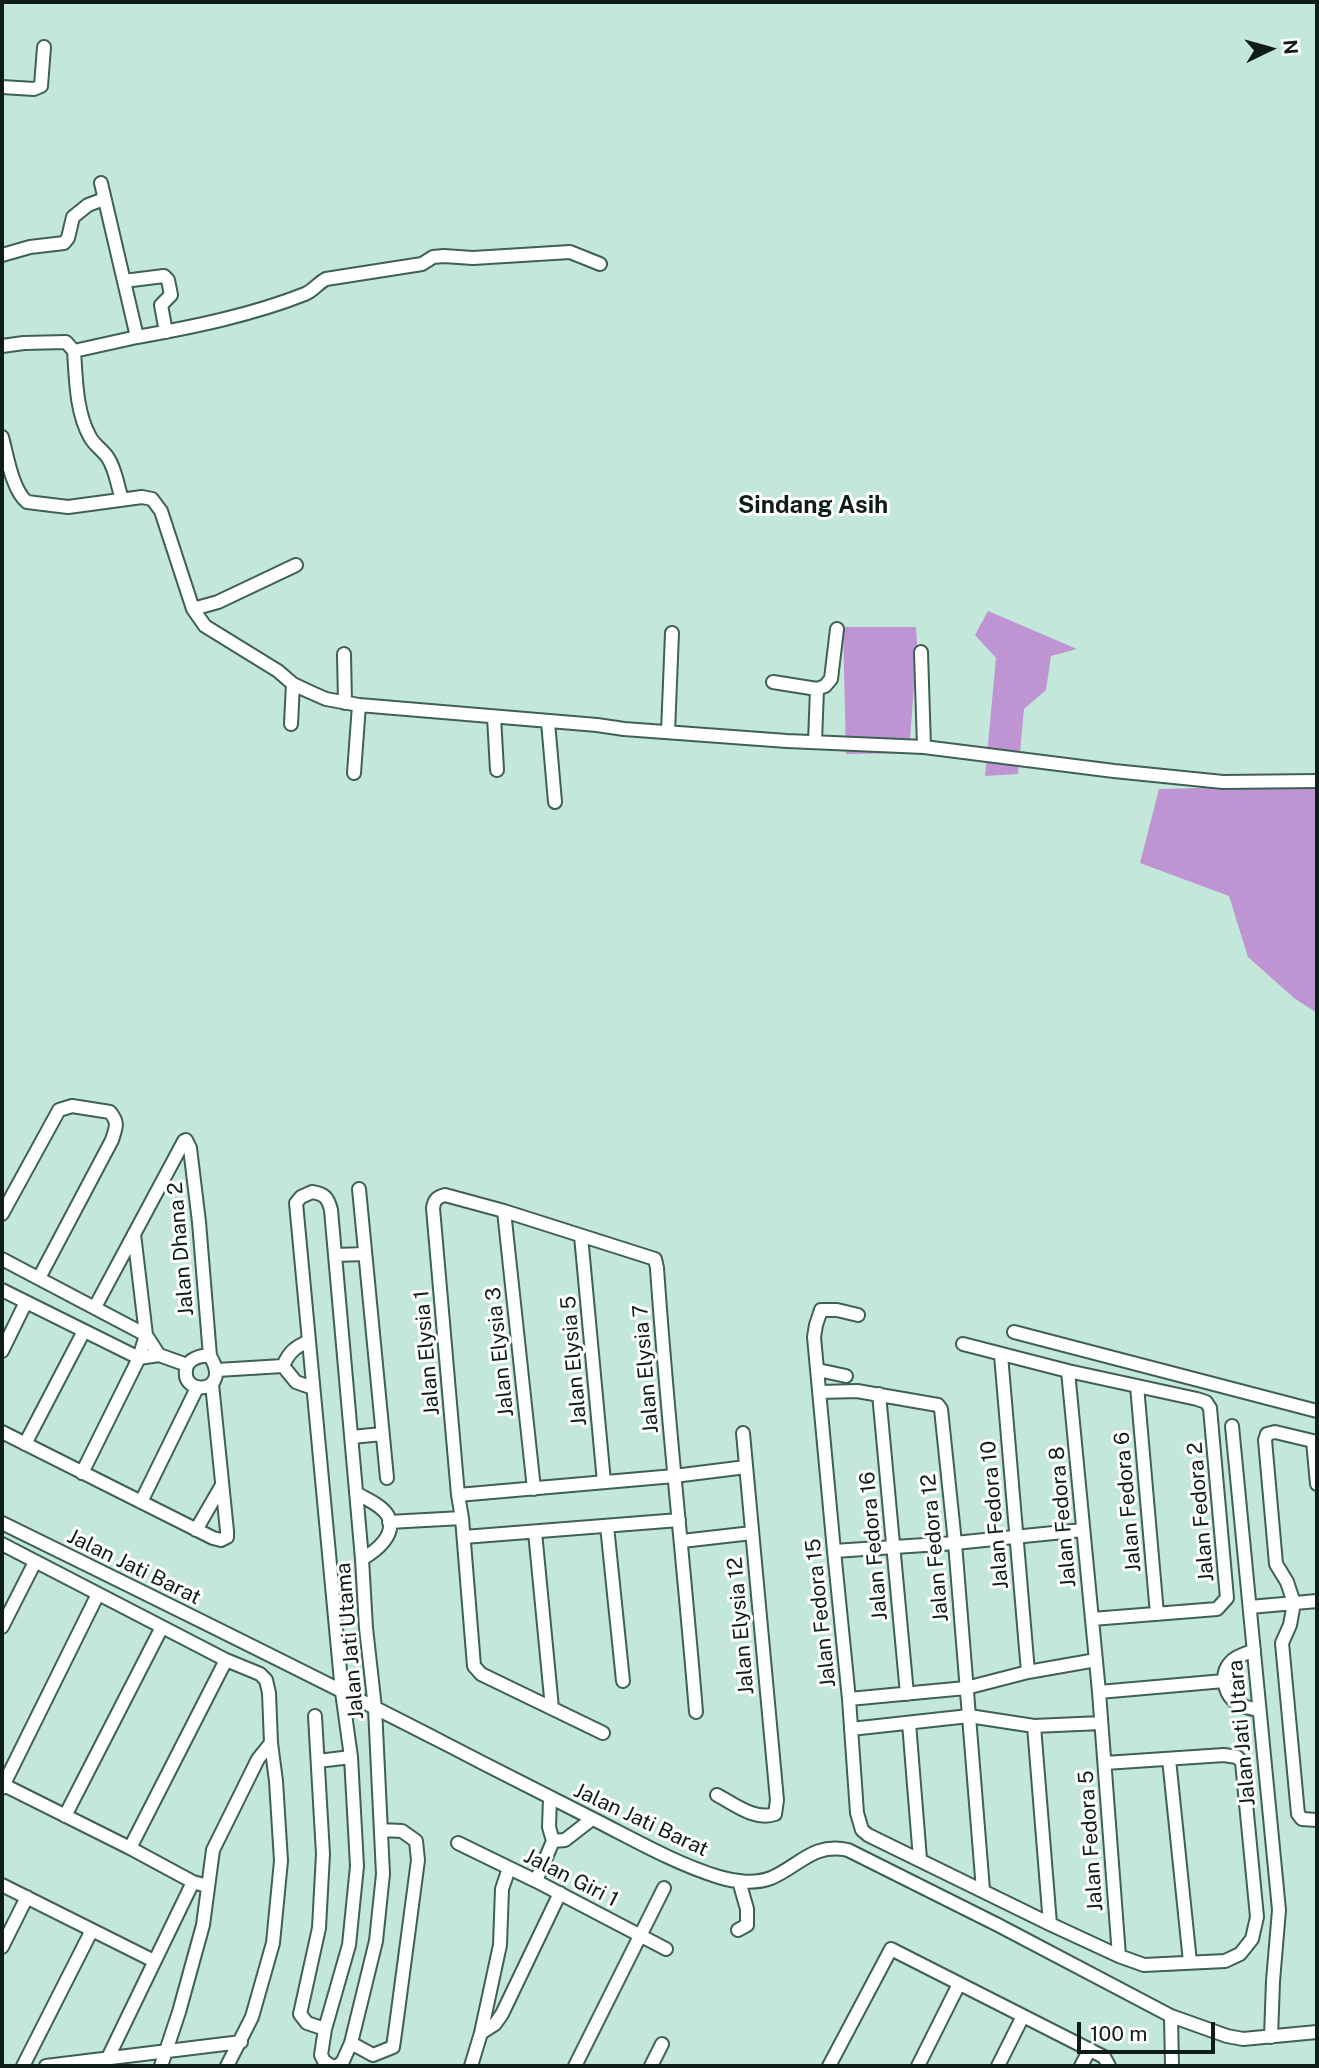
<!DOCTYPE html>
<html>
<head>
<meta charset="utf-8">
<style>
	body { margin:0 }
	#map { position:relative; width:1319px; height:2068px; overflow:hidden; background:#c3e8d9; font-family:"Public Sans",sans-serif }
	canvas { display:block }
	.frame { position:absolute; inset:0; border:4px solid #0f1d17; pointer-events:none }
	.north { position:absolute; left:1235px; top:14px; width:70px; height:70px; -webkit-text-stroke:5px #fff; paint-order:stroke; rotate:85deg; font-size:19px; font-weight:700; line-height:28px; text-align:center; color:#0f1d17 }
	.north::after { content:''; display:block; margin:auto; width:24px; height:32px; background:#0f1d17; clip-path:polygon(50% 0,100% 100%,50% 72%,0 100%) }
	.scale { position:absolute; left:1077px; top:2022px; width:138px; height:32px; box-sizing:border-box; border:4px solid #0f1d17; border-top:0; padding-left:9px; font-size:21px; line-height:24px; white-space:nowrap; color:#0f1d17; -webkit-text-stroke:5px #fff; paint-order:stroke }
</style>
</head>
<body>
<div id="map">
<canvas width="1319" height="2068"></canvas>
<div class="frame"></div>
<div class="north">N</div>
<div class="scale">100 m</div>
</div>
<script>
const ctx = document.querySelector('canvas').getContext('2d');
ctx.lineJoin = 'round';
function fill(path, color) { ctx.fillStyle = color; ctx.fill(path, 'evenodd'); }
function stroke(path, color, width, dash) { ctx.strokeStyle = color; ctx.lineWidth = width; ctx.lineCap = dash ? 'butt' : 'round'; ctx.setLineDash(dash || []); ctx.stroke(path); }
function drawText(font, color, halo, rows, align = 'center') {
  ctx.font = font + ' "Public Sans",sans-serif'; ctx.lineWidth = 6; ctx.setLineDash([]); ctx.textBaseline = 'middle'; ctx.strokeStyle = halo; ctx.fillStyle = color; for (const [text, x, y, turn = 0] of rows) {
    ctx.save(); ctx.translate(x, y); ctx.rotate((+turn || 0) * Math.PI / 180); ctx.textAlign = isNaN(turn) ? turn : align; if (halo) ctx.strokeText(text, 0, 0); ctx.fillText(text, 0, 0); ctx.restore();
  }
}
fill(new Path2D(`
	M988 611 1077 649 1051 656 1046 690 1024 709 1018 774 985 776 996 658 975 635Z
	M843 627H916L917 645 909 753 846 754Z
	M1317 785V1013L1294 998 1248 957 1229 896 1140 863 1159 789Z`), '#be94d3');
const minor = new Path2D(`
	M2 87 34 89 41 86 44 47
	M2 255 30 247 64 243 68 238 73 217 88 205 104 199
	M124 281 164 276 168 280 171 295 161 305 166 332
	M137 337C193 327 252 315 305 294 313 291 318 283 326 279L422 264 433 257 444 256 473 258 570 252 600 264
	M2 346 24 343 66 342 74 351 137 337 101 183
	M74 351C76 379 76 412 90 437 94 445 103 450 108 458 116 470 117 485 122 499
	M2 437C7 455 12 490 27 502L68 507 142 497 152 499 161 511 193 609 205 626 278 671 293 684 310 692 326 699 359 705 597 725 624 729 787 741 924 747 1114 771 1223 782 1317 781
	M193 609 218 602 296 565
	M921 652 924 747
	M344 654 345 703
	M773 682 817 689
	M494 717 497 770
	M548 722 555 802
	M291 724 293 684
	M668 732 672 633
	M815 742 817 689 825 686 831 679 837 629
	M354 773 359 705
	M186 1140 190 1148 199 1222 210 1356
	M359 1189 387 1478
	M312 1192C325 1194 328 1198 331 1210L362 1559 366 1628 375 1708 383 1874 376 1941 351 2043 343 2061 338 2066H331L324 2061 321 2055 325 2029 349 1945 357 1866 351 1757 342 1692 296 1203 301 1197Z
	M504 1211 534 1489
	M2 1214 59 1110 72 1106 110 1112C119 1123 116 1127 112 1140L39 1278
	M581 1236 604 1482
	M335 1255 365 1254
	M2 1259 146 1335 159 1355
	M2 1290 139 1358 159 1355 187 1365
	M95 1307 184 1141 186 1140
	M858 1315 837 1310H821L816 1325 814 1337 834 1551 849 1699 857 1813 862 1830 868 1835 1050 1924 1119 1956 1144 1965 1225 1961 1240 1954 1252 1939 1257 1917 1242 1762 1237 1757 1224 1755 1105 1763
	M1014 1332 1317 1411
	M963 1344 1068 1371 1197 1399 1206 1402 1210 1408 1227 1598 1217 1609 1092 1619
	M2 1351 26 1302
	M1001 1355 1028 1672
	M202 1356H210C233 1393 182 1397 186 1370 187 1361 194 1358 202 1356Z
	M283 1366 296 1382 313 1388
	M283 1366C289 1352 295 1347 309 1341
	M217 1370 283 1366
	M818 1370 846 1376
	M1068 1371 1099 1692 1119 1956
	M1137 1386 1157 1614
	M820 1392 857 1391 932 1404 938 1405 941 1409 955 1543 983 1890
	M879 1394 907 1694
	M1232 1426 1279 1910 1273 1981 1271 2037
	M2 1432 213 1538 221 1540 227 1537V1531L212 1384
	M352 1437 382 1434
	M1313 1441 1317 1484
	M1317 1442 1275 1432 1267 1434 1265 1440 1276 1564 1287 1582 1294 1603 1290 1625 1282 1643 1298 1814 1302 1819 1317 1820
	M25 1444 84 1331
	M82 1473 139 1358 146 1335 134 1234
	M356 1493C366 1499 382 1505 388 1516 397 1535 376 1551 362 1559
	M458 1495 674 1476 746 1467
	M141 1502 197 1388
	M389 1522 462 1518
	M2 1523C151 1596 300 1669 448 1745 498 1771 548 1796 599 1822 638 1842 677 1864 719 1877 735 1882 756 1884 771 1878 799 1866 814 1842 848 1850L998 1925 1171 2016 1227 2036 1243 2039 1317 2032
	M607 1526 623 1681
	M196 1530 222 1485
	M535 1532 552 1708
	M464 1537 679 1520
	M682 1541 752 1533
	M2 1544 226 1660 260 1674 266 1680 269 1693 271 1743 276 1781 281 1861 273 1943 252 2017 227 2066
	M834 1551 955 1543 1083 1530
	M1250 1607 1317 1601
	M2 1627 35 1562
	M1254 1650C1246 1654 1235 1656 1229 1664 1221 1674 1224 1691 1233 1700 1239 1707 1250 1708 1259 1710
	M1099 1692 1224 1681
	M849 1699 966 1688 1028 1672 1096 1660
	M315 1716 323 1854 319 1928 300 2014 307 2023 325 2029
	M909 1723 920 1859
	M1034 1726 1050 1924
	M851 1729 969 1716 1034 1726 1101 1723
	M603 1733 481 1674 474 1666 462 1518 458 1495 433 1208C434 1200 437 1197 445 1195L504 1211 655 1259 657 1268C667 1416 684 1564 696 1712
	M1169 1759 1190 1962
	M318 1761 351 1757
	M2 1784 130 1848 193 1882 207 1886
	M2 1788 98 1594
	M717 1795C734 1804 755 1821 775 1814L777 1800 743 1433
	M550 1798 549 1827 553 1841 565 1840 592 1819
	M65 1816 162 1627
	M458 1843 536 1881 666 1949
	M130 1848 226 1660
	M536 1881 553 1841
	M2 1885 154 1961
	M738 1930 747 1925V1909L739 1881
	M2 1947 27 1897
	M1171 2016 1172 2066
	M481 2033 495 2024 502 2014 560 1893
	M351 2043 373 2055 393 2047 396 2026 418 1860 416 1841 402 1831 381 1830
	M23 2066 92 1930
	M46 2066 241 2042
	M104 2066 193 1882
	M161 2066 179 2012 203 1925 213 1850 258 1759 271 1743
	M471 2066 481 2033 500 1945 502 1889 509 1868
	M575 2066 664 1888
	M651 2066 662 2044
	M829 2066 891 1949 1104 2057 1109 2066
	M918 2066 959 1984
	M998 2066 1023 2016
	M1081 2066 1090 2049`);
stroke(minor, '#3f6053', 16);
stroke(minor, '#fff', 12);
drawText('21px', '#0f1d17', '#fff', [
	["Jalan Dhana 2",181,1249,-95],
	["Jalan Elysia 3",500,1352,-96],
	["Jalan Elysia 1",427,1353,-95],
	["Jalan Elysia 5",574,1361,-95],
	["Jalan Elysia 7",646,1369,-95],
	["Jalan Fedora 6",1128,1502,-95],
	["Jalan Fedora 2",1201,1512,-95],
	["Jalan Fedora 10",995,1515,-95],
	["Jalan Fedora 8",1063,1517,-95],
	["Jalan Fedora 16",874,1546,-95],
	["Jalan Fedora 12",935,1548,-95],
	["Jalan Jati Barat",134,1567,26],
	["Jalan Fedora 15",821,1613,-96],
	["Jalan Elysia 12",741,1626,-95],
	["Jalan Jati Utama",350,1641,-95],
	["Jalan Jati Utara",1242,1733,-95],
	["Jalan Jati Barat",641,1820,25],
	["Jalan Fedora 5",1091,1841,-94],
	["Jalan Giri 1",571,1878,27]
]);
drawText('bold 24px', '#0f1d17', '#fff', [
	["Sindang Asih",813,506]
]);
</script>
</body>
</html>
